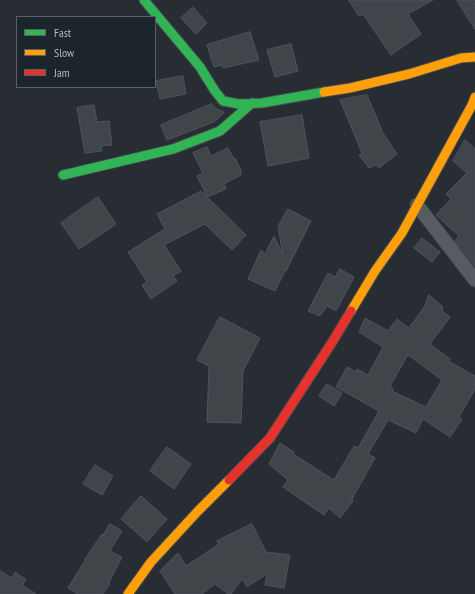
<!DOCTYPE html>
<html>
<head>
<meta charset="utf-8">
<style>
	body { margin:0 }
	#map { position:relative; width:475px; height:594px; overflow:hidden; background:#282d33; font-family:"PT Sans Narrow",sans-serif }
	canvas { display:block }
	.legend { position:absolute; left:16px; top:16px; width:140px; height:72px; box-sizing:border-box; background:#1c242c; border:1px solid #586069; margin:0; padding:5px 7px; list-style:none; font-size:12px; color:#b2bac4 }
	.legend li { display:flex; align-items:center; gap:8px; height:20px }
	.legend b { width:20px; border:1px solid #586069 }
</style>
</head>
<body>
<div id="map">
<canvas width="475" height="594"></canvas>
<ul class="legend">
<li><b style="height:5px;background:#30b455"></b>Fast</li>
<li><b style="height:5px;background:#ff9f0a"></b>Slow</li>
<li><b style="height:5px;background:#e5322d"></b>Jam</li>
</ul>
</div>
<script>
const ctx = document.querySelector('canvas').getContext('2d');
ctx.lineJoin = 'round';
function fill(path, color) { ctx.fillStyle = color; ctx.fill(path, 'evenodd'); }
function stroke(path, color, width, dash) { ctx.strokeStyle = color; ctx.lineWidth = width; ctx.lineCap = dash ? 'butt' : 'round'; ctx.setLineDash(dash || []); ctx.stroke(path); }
const building = new Path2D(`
	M349 0H433L408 14 421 34 391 55 363 14 359 16Z
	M457 0H475V29Z
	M193 7 207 23 196 34 181 18Z
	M250 32 259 60 223 68 222 65 214 67 207 45Z
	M291 44 298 71 275 77 267 50Z
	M183 76 186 94 160 99 156 81Z
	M367 95 383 133 397 154 379 168 376 165 369 168 359 155 362 153 340 100Z
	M212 104 215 108 224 112V113L214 122 167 140 161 125Z
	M94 105 97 122 109 121 112 145 101 146 102 151 85 153 77 108Z
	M302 115 309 158 268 166 260 122Z
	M465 140 475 149V266L455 241 459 236 436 215 451 199 446 194 467 173 453 161Z
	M207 147 211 156 228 148 234 159 235 158 241 170V175L224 184 226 189 207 197 246 235 232 250 205 224 164 245 181 271 173 276 177 281 151 299 142 285 147 282 128 252 165 229 157 214 201 191 207 196 197 176 203 173 193 153Z
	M98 197 116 224 79 249 61 223Z
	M288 209 311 221 286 271V269L275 291 248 279 261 250 265 254 274 236 283 255 278 227Z
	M422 238 440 252 432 262 414 248Z
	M340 269 354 277 336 311 327 306 320 316 308 311 328 273 335 277Z
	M429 295 443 307 442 308 443 309 442 311 450 317 430 344 450 359 448 361 475 376V389L459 417 462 419 450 437 423 419 416 433 388 420 368 454 375 458 352 499 353 501 340 518 329 508 324 515 283 487 288 480 269 464 280 443 294 452 293 454 334 480 354 446 358 448 379 411 336 387 347 367 356 372 357 369 368 375 383 347 359 332 365 318 388 331 397 319 409 328 425 306ZM408 355 411 357 442 380 426 407 392 391 393 389 390 387Z
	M220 317 260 338 243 371 241 423 207 422 209 366 197 360Z
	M327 384 342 393 334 406 319 396Z
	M167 447 191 464 174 489 150 471Z
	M95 465 113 476 102 495 83 484Z
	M141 496 167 519 147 542 121 519Z
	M110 524 122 531 110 551 122 557 109 582 110 583 103 594H78L68 588 86 559H85L102 534 103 535Z
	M252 524 266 552 290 555 284 588 265 585 267 574 247 587 242 579 231 594H228L215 584 202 594H175L160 571 178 553 186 566 219 544 217 541Z
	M0 571 12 578 15 572 26 580 22 585 36 594H0Z`);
fill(building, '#40454a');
stroke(building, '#4f545b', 1);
const street = new Path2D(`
	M417 205 475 280`);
const fast = new Path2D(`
	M144 0 200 67 215 91 223 101 239 104 262 103 324 92
	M63 175 173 149 220 131 252 103`);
const slow = new Path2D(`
	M324 92 350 88 409 74 461 58 475 57
	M351 311 375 271 402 233 472 105 475 97
	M128 594 151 562 198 511 229 480`);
const jam = new Path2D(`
	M229 480 270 438 331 344 351 311`);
stroke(street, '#46494e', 15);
stroke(fast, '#46494e', 11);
stroke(slow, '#46494e', 11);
stroke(jam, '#46494e', 11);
stroke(street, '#585c61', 13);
stroke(fast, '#30b455', 9);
stroke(slow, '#ff9f0a', 9);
stroke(jam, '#e5322d', 9);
</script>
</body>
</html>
